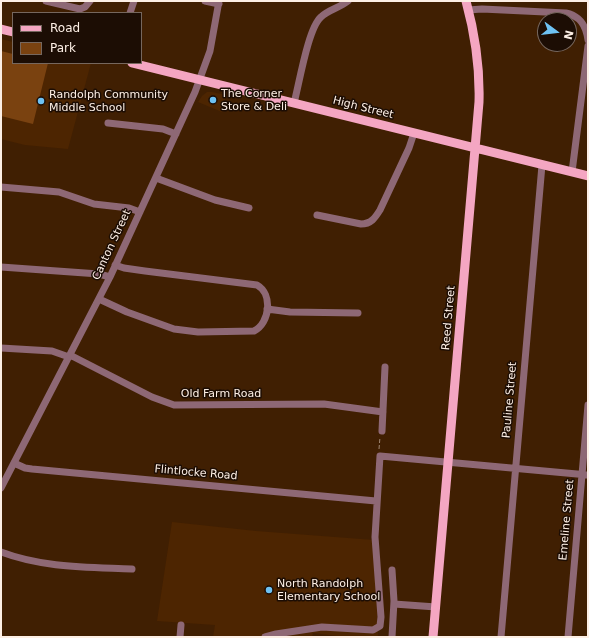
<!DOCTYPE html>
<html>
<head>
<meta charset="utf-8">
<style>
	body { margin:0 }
	#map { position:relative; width:589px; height:638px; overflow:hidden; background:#401f02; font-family:"DejaVu Sans",sans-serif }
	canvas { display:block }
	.frame { position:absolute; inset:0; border:2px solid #fdefe5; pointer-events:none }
	.legend { position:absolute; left:12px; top:12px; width:130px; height:52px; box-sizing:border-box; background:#1c0d04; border:1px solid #76675e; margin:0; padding:5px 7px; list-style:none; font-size:12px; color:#fdefe5 }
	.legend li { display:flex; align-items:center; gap:8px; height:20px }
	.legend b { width:20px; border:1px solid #76675e }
	.north { position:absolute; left:537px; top:12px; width:40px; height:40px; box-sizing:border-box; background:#1c0d04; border:1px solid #76675e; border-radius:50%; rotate:105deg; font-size:11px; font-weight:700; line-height:16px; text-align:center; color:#fdefe5 }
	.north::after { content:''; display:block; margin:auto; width:14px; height:18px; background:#6ec2f3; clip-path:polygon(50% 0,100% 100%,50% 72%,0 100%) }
</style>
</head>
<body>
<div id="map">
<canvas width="589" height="638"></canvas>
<div class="frame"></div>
<ul class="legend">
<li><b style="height:5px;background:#f4a6c2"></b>Road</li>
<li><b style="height:11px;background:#7a4210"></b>Park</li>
</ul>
<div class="north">N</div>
</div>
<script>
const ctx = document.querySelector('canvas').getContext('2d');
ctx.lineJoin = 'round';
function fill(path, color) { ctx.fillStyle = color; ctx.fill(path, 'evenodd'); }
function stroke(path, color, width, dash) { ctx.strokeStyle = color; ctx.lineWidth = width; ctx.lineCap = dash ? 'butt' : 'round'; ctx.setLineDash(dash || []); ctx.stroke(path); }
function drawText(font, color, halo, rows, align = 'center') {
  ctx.font = font + ' "DejaVu Sans",sans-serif'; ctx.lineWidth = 3; ctx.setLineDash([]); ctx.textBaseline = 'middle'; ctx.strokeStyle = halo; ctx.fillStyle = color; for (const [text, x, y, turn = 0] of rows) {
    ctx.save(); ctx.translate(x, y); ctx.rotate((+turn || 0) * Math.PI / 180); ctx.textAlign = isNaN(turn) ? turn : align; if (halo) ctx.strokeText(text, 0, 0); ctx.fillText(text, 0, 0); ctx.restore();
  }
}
fill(new Path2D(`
	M1 39 13 42V63H91L68 149 25 145 1 139Z
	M207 92H212L226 95 222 112 198 102 202 96Z
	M172 522 256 531 374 540 378 637H345L313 633 312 637H213L215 625 157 621Z`), '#4d2501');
fill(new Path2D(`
	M1 51 13 54V63H48L33 124 1 116Z`), '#7a4210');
stroke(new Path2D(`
	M379 449 380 437`), '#9f8774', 1, [4, 2]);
stroke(new Path2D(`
	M46 1 80 9 85 7 90 1
	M205 1 219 4
	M468 10 482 9 566 13C580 16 586 25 588 40
	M130 13 134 1
	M294 103C299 85 308 28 321 17 328 10 339 8 348 1
	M108 123 163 129 176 134
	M572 172 588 46
	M156 178 215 200 249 208
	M1 187 59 192 94 204 129 208 140 212
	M317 215 361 224C371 224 375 218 380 210L409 148 414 133
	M1 267 99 274 110 277
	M99 299 127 312 174 329 198 332 254 331C270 323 273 294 257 285L145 271 124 268 115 265
	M267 309 290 312 358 313
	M1 348 52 351 69 357
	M70 355 152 397 174 405 324 404 383 412
	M382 431 385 367
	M14 463 25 468 32 469 376 501
	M1 488 110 277 195 92 210 51 219 1
	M1 552C43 568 88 567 132 569
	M394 604 436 607
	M180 637 181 625
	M265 637 276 634 322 627 373 630 380 626 381 617 375 537 380 456 588 475
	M392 637 394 601 392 570
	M501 637 542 165
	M568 637 588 405`), '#8e6875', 7);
stroke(new Path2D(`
	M1 29 13 32
	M132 63 588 176
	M433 637 479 102C480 68 475 34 466 1`), '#f4a6c2', 9);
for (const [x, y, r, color] of [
	[213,100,4,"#6ec2f3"],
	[41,101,4,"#6ec2f3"],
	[269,590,4,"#6ec2f3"]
]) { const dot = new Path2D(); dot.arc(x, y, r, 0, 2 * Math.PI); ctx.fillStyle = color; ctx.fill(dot); stroke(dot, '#1c0d04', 1.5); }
drawText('11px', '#fdefe5', '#1c0d04', [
	["The Corner",221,94],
	["Store & Deli",221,107],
	["Randolph Community",49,95],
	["Middle School",49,108],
	["North Randolph",277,584],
	["Elementary School",277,597]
], 'left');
drawText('11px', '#fdefe5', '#1c0d04', [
	["High Street",363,108,14],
	["Canton Street",112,245,-65],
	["Reed Street",449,318,-85],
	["Old Farm Road",221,394],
	["Pauline Street",510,400,-85],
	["Flintlocke Road",196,473,5],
	["Emeline Street",567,520,-85]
]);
</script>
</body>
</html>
